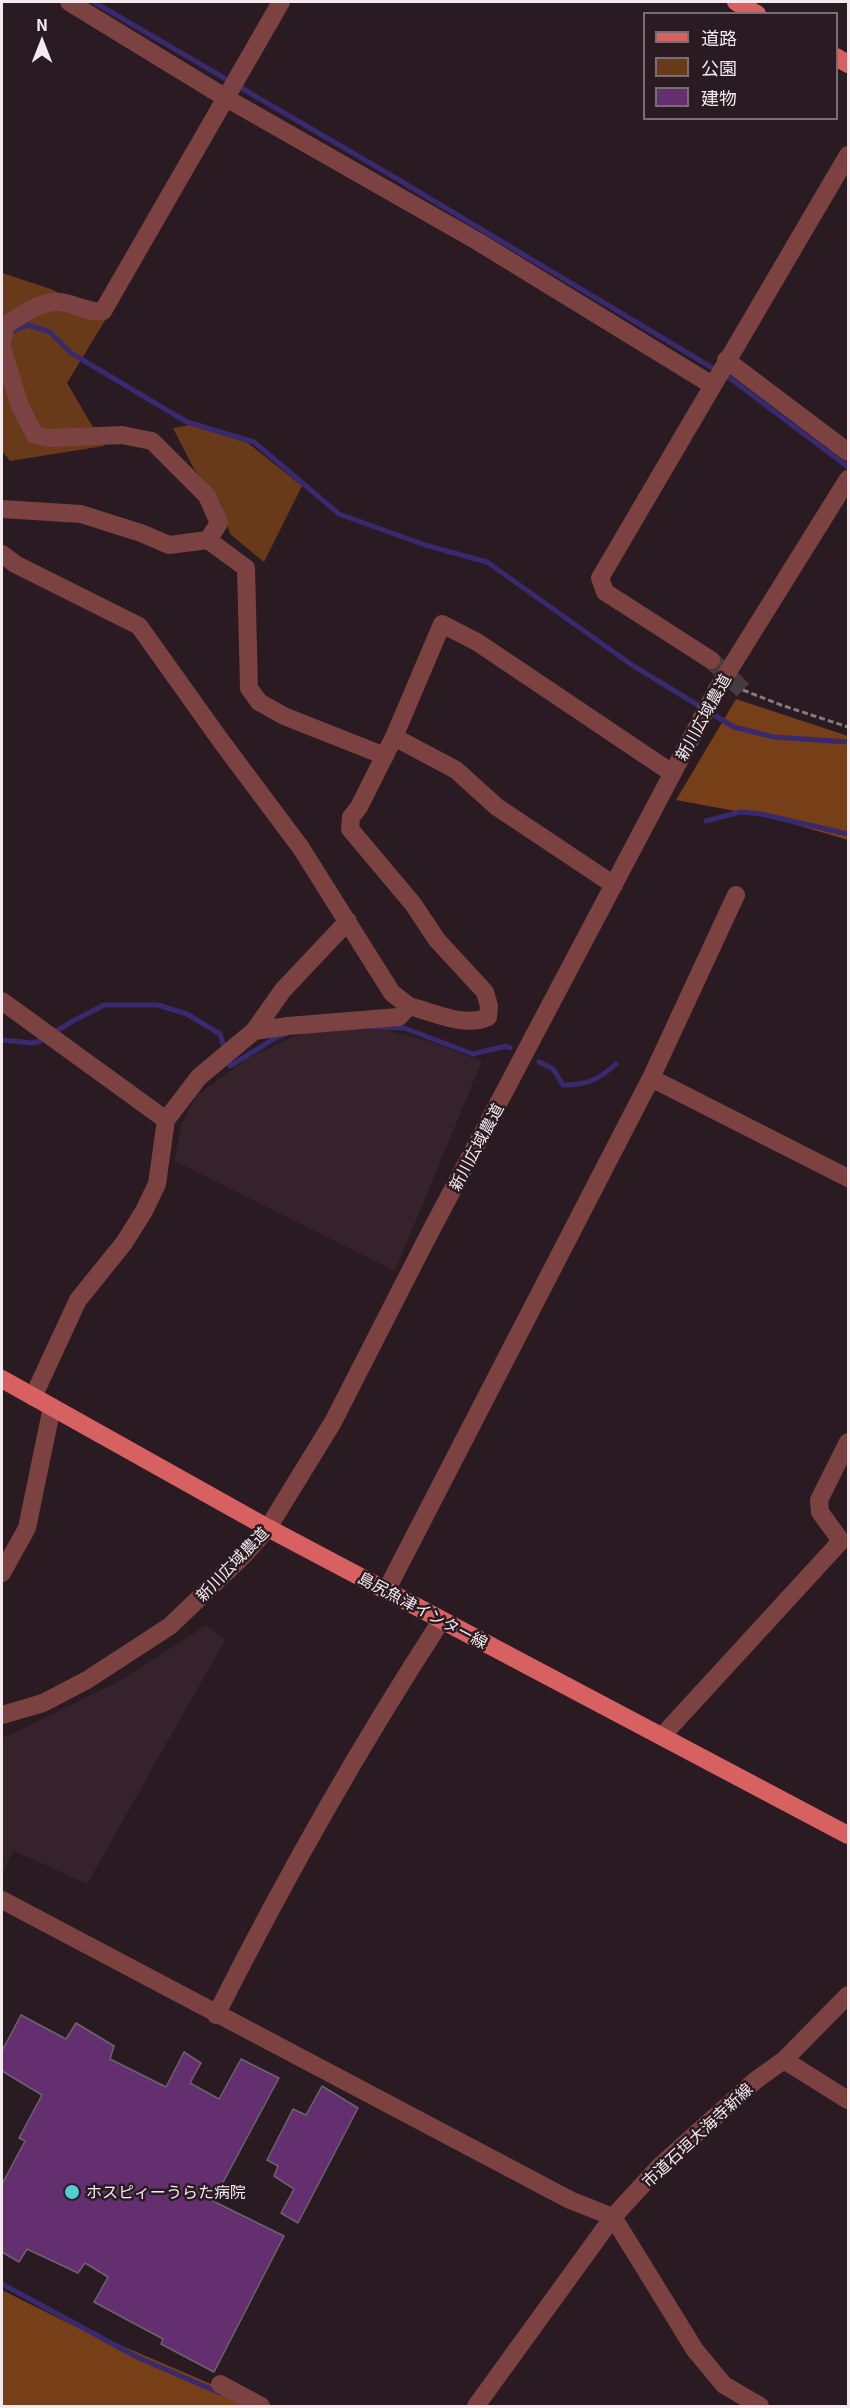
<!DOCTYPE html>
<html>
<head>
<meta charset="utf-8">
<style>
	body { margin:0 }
	#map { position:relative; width:850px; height:2408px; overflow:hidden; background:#291b21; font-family:Georgia,"Noto Sans JP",serif }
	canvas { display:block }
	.frame { position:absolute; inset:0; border:3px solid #f4eaee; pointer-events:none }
	.legend { position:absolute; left:643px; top:12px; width:195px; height:108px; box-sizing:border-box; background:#291b21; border:2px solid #7a6e73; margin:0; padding:8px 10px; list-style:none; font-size:18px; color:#f4eaee }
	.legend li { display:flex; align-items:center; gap:12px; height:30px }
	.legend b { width:30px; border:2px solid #7a6e73 }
	.north { position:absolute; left:12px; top:12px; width:60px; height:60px; -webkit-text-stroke:4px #291b21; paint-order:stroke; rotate:0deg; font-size:16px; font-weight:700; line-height:24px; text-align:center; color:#f4eaee }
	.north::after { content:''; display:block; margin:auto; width:21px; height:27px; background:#f4eaee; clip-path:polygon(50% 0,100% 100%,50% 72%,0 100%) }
</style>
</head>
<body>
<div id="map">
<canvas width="850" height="2408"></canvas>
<div class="frame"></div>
<ul class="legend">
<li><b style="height:8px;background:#d76061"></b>道路</li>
<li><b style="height:16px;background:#683a1a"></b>公園</li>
<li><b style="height:16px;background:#632f6e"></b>建物</li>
</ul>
<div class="north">N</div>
</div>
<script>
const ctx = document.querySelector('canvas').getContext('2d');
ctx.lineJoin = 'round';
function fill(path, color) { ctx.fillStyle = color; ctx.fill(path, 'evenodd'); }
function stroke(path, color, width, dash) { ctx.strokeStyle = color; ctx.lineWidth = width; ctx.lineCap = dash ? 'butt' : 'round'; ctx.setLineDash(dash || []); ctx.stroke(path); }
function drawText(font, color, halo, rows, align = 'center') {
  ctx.font = font + ' Georgia,"Noto Sans JP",serif'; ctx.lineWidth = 5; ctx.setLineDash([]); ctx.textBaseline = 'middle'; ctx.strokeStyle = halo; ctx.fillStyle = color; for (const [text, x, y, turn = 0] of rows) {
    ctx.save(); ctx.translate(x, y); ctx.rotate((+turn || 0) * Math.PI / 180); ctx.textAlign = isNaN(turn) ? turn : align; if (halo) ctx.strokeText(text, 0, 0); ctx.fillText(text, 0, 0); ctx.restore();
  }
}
fill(new Path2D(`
	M378 1028 429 1041 482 1061 395 1271 175 1161 181 1125 196 1096 248 1058 304 1032Z
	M206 1625 225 1640 87 1884 13 1850 2 1875V1737L14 1733 118 1682Z`), '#36222b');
fill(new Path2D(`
	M2 273 51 289 107 317 67 383 104 446 10 461 2 451Z
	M190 425 248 443 302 486 264 562 230 534 220 502 194 469 173 428Z`), '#683a1a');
fill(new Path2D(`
	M736 699 848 736V840L773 818 676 800Z
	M2 2290 66 2322 209 2383 252 2406H2Z`), '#773f18');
stroke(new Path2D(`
	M94 2 394 177 731 379 848 467
	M13 331 28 325 50 332 71 353 187 422 254 442 339 514 425 545 487 562 632 665 734 727 774 737 848 742
	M706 821 740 812 761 814 848 834
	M373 1027 404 1028 473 1054 506 1046 510 1048
	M2 1040 32 1043 40 1041 73 1021 104 1005H158L187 1014 220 1034 230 1066 277 1037 286 1034
	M539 1062 553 1069 563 1085C587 1085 598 1080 616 1064
	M2 2284 137 2357 220 2393`), '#39296f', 5);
const building = new Path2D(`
	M21 2015 66 2039 76 2023 114 2046 110 2059 166 2087 184 2052 201 2063 190 2083 219 2099 241 2059 279 2078 213 2201 284 2236 214 2372 161 2344 163 2339 94 2302 108 2277 85 2263 78 2273 27 2249 19 2262 2 2252V2184L25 2141 19 2138 42 2095 2 2071V2051Z
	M322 2086 358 2108 298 2223 281 2213 294 2189 274 2176 278 2166 267 2160 293 2109 306 2115Z`);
fill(building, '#632f6e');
stroke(building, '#6d626f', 1.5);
stroke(new Path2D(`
	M711 660 743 690`), '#473a40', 18, [18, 9]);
stroke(new Path2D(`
	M743 690 781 705 848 727`), '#85797e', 3, [6, 3]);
stroke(new Path2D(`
	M69 2 226 98 477 241 712 385
	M2 342 6 325C25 313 43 298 66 303 80 306 89 313 103 311L281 2
	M2 348 20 406 35 435 51 438 122 435 152 441 207 496 219 523 208 540 169 545 141 533 81 514 2 509
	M726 360 848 452
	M208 540 246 568 249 688 259 702 284 716 385 756
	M2 554 15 564 139 626 221 741 301 848 392 993 409 1006 399 1017 288 1026 254 1031
	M711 660 605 592 600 578 848 155
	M394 737 359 807 351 817 350 829 413 904 437 940 485 992 489 1006 488 1017C464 1028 433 1012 409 1006
	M614 885 497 807 456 770 394 737 442 624 477 642 672 773
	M2 1001 166 1120 157 1184 144 1211 124 1243 78 1300 33 1397
	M651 1078 736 895
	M166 1120 199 1077 254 1031 283 990 348 921
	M2 1573 27 1528 52 1407
	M386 1591 651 1078 848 1178
	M2 1715 43 1703 87 1680 170 1626 244 1555 268 1528 333 1422 425 1242 716 691 848 479
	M663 1735 841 1541 820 1512 819 1500 848 1442
	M2 1900 570 2200 613 2217 695 2350 724 2385 760 2406
	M216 2015C284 1880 359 1747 441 1621
	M784 2060 848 2100
	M220 2384 261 2406
	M476 2406 613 2217 659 2167 756 2080 784 2060 848 1995`), '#7c4241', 18);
stroke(new Path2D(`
	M736 2 757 14
	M836 57 848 64
	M2 1379 268 1528 848 1835`), '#d76061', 18);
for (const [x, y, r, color] of [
	[72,2192,8,"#52cdd0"]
]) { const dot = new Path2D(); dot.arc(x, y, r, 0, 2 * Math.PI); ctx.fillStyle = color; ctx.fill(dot); stroke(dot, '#291b21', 2); }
drawText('16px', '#f4eaee', '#291b21', [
	["新川広域農道",703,717,-61],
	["新川広域農道",476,1147,-62],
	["新川広域農道",232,1564,-46],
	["島尻魚津インター線",423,1610,28],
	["市道石垣大海寺新線",697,2135,-43]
]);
drawText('16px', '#f4eaee', '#291b21', [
	["ホスピィーうらた病院",86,2192]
], 'left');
</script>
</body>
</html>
